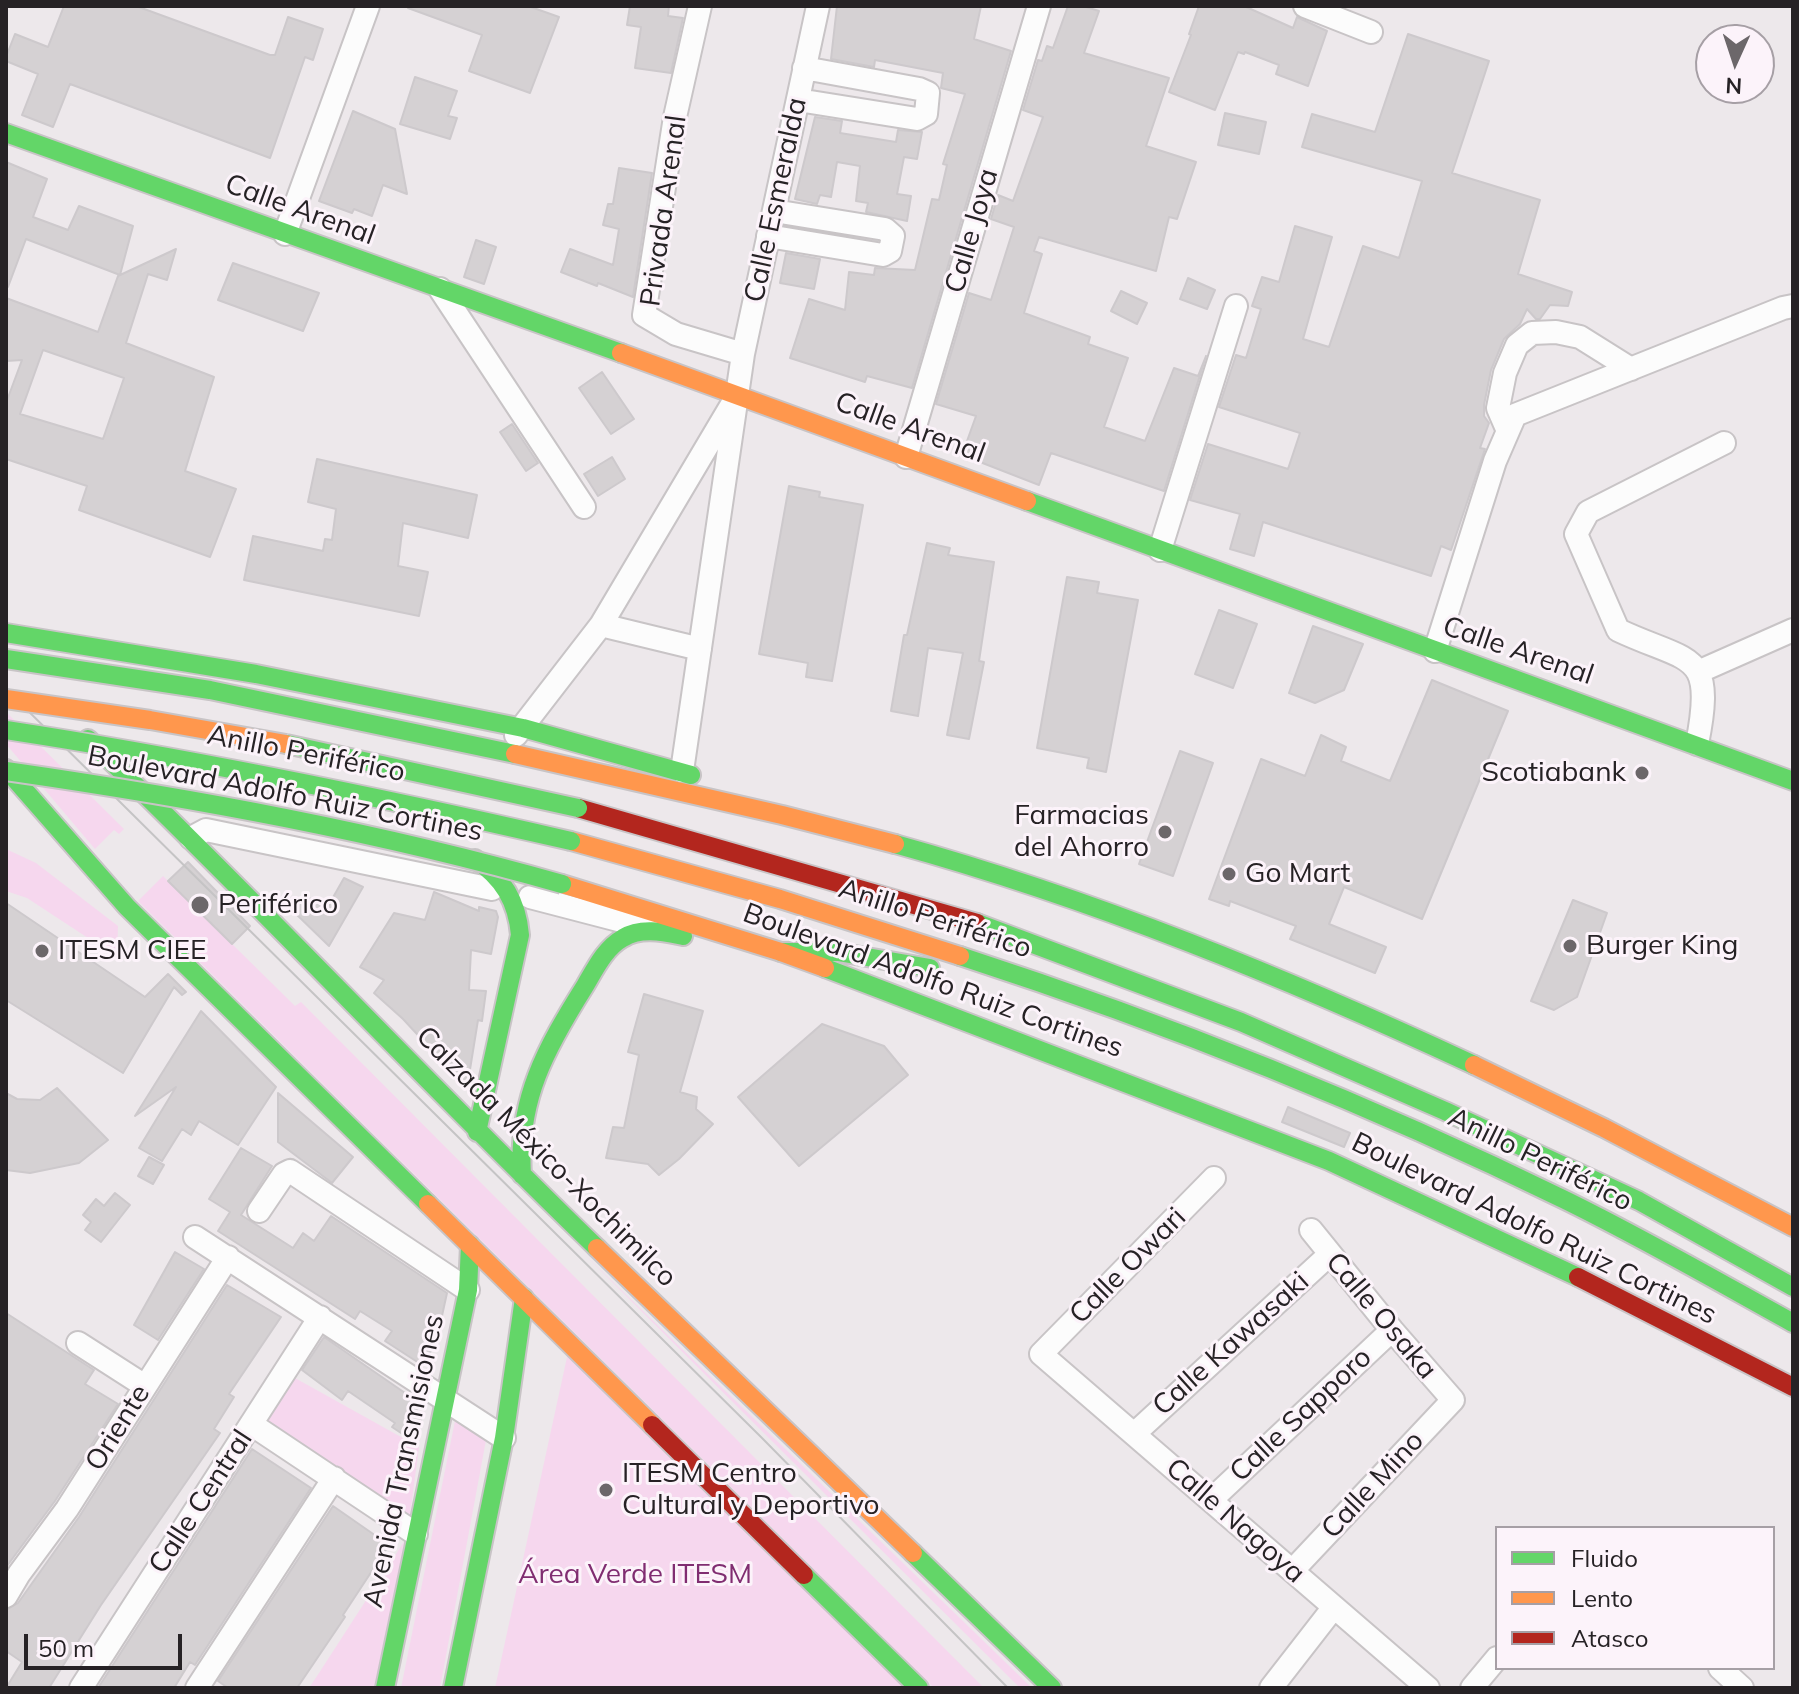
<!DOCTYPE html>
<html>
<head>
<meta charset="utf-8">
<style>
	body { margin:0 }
	#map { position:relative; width:1799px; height:1694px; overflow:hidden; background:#ede8eb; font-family:Mulish,sans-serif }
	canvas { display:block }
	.frame { position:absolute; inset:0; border:8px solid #262225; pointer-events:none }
	.legend { position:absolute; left:1495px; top:1526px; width:280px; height:144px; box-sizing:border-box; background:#fcf3fa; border:2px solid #a69fa5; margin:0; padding:10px 14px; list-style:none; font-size:24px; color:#262225 }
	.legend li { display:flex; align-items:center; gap:16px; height:40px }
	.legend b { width:40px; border:2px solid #a69fa5 }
	.north { position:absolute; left:1695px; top:24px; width:80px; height:80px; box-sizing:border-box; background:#fcf3fa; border:2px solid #a69fa5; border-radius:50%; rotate:183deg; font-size:22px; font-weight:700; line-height:32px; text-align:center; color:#262225 }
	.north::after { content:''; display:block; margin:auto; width:28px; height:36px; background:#6c676a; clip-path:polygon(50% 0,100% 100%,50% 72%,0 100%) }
	.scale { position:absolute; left:24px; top:1634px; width:158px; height:36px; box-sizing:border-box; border:4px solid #262225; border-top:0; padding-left:10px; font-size:24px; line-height:28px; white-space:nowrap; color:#262225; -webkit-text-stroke:6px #fcf3fa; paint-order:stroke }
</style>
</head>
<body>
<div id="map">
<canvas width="1799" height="1694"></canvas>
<div class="frame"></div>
<ul class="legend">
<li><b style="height:10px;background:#63d668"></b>Fluido</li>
<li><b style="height:10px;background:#ff974d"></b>Lento</li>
<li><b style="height:10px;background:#b3261e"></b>Atasco</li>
</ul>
<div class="north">N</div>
<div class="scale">50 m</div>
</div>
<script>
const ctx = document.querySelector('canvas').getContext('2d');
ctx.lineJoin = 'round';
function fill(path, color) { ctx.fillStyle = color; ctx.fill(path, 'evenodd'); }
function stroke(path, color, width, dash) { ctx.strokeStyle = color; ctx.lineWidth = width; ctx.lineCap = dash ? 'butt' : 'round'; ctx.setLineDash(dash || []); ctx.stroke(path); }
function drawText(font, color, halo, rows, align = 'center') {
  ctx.font = font + ' Mulish,sans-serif'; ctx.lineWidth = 6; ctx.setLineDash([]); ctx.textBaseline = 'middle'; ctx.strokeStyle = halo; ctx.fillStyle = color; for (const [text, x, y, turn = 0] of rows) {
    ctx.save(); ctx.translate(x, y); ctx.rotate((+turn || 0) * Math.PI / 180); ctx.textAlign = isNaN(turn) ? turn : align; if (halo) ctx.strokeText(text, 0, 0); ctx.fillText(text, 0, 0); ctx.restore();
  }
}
fill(new Path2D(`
	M6 712 124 829 119 834 114 830 95 849 6 744Z
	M6 849 36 863 118 926 117 957 27 898 6 891Z
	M163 876 295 1006 301 1002 984 1688H934L138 901Z
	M579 1249 1032 1688H1020Z
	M569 1348 906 1688H495Z
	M295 1378 419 1447 410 1515 264 1419Z
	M455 1421 486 1440 440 1688H401Z
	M405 1540 374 1688H309L319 1673Z`), '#f6d7ee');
const building = new Path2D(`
	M64 6H136L270 55H275L288 17 323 29 313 60 305 57 270 158 70 84 53 127 22 115 38 74 6 61V57L15 34 48 47Z
	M408 6H528L559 17 530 93 469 71 482 35 408 8Z
	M630 6H669L668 16 683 18 671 73 635 68 641 27 627 25Z
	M837 6H981L974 39 1011 51 912 388 867 376 865 382 790 358 809 299 845 310 849 272 874 275 875 268 915 270 932 199 939 200 947 165 943 164 965 94 941 88 943 73 875 60 874 67 831 59Z
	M1068 6H1083L1099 11 1084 53 1169 78 1146 146 1196 162 1177 219 1169 217 1156 271 1039 237 1034 251 1042 254 1024 313 1090 337 1088 344 1128 358 1104 427 1145 441 1174 368 1198 376 1206 356 1164 491 1051 453 1039 485 962 455 976 416 936 404 969 293 991 300 1014 227 991 219 998 195 1013 201 1043 117 1023 110 1038 60 1042 61 1047 46 1053 48Z
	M1199 6H1244L1293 28 1297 17 1327 31 1308 86 1276 74 1279 65 1245 52 1244 54 1238 52 1215 110 1169 92 1191 35 1189 34Z
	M1408 34 1489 61 1452 173 1540 200 1518 274 1572 292 1568 306 1550 305 1540 319H1536L1527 309 1520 324 1504 339 1491 370 1484 405V416L1489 423 1480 448 1485 449 1451 550 1441 546 1431 576 1263 522 1254 556 1230 549 1240 514 1190 500 1208 444 1288 469 1300 433 1219 407 1236 355 1246 358 1261 309 1252 306 1262 277 1279 282 1295 226 1332 237 1303 339 1329 347 1363 246 1399 258 1422 181 1302 147 1312 114 1375 132Z
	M415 77 457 91 448 116 457 118 450 139 400 124Z
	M353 111 395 129 407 194 383 185 372 216 354 209 352 213 319 201Z
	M1225 113 1266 122 1259 154 1218 145Z
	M815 117 842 121 840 133 896 142 898 130 922 132 917 159 904 157 897 194 911 196 907 221 866 212 868 203 856 201 860 166 837 162 831 197 820 195 817 204 795 199Z
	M6 162 47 179 33 217 68 230 79 206 133 226 120 275 26 239 8 287H6Z
	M619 168 652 173 633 297 598 283 597 286 561 272 570 249 613 265 619 229 603 225 608 204H613Z
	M476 240 496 247 484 284 464 277Z
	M176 249 167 280 148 274 126 343 214 377 185 471 236 489 210 557 79 510 87 486 6 459V403L22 360 6 361V298L98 332 118 276ZM43 350 124 378 103 439 20 414Z
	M786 253 820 259 814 289 780 283Z
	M233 263 319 293 303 331 218 300Z
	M1188 278 1215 290 1207 309 1180 299Z
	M1121 291 1147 303 1137 324 1111 311Z
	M602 372 634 419 611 434 579 388Z
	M512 424 538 463 526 471 500 432Z
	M612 457 625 479 598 496 584 474Z
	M317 459 477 495 468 538 403 523 398 566 428 572 419 616 244 580 253 536 323 551 325 539 332 540 336 509 308 502Z
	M789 486 820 492 819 497 863 505 832 681 806 677 808 663 759 654Z
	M927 543 950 548 948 555 994 562 979 661 984 662 969 739 947 735 963 653 928 648 918 716 891 711 904 635H907Z
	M1067 577 1099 582 1097 593 1138 600 1106 772 1087 768 1089 758 1037 748Z
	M1219 610 1257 624 1233 688 1195 674Z
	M1313 626 1363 644 1344 690 1315 703 1289 693Z
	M1432 680 1508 711 1422 919 1344 887 1329 924 1386 947 1375 973 1290 939 1296 926 1230 901 1229 906 1209 899 1261 759 1305 776 1321 735 1346 747 1341 761 1390 781Z
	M1180 751 1213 763 1173 876 1139 864Z
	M188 862 250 926 232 944 168 881Z
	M344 878 363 887 329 946 294 912 289 900 305 896 327 908Z
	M434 892 479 911V907L496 911 498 917 491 954 471 950 469 990 486 991 482 1021 478 1020 467 1088 403 1019 374 993 384 980 360 967 394 913 425 920Z
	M1573 900 1607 913 1577 997 1554 1010 1531 1001Z
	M6 903 145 997 168 974 186 992 182 995 174 987 123 1073 6 1000Z
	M644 994 703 1011 680 1092 697 1097 696 1109 713 1124 679 1159 659 1175 648 1164 606 1158 613 1127 624 1128 639 1055 628 1052Z
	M201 1011 276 1087 238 1145 199 1121 191 1135 182 1129 162 1161 139 1148 176 1087 135 1116Z
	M822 1024 884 1046 908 1075 799 1166 738 1097Z
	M57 1088 108 1140 79 1163 30 1173 6 1170V1093L17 1099 40 1100Z
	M278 1093 353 1157 332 1183 278 1142Z
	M1288 1107 1350 1133 1344 1147 1282 1122Z
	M241 1148 272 1166 241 1215 293 1248 303 1233 314 1241 331 1216 447 1293 436 1343 422 1365 385 1341 392 1331 360 1311 355 1319 218 1231 230 1212 209 1199Z
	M149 1157 164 1165 153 1184 138 1176Z
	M115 1193 130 1205 101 1242 85 1230 91 1222 83 1215 96 1199 104 1206Z
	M175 1252 204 1269 158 1340 134 1325Z
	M227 1285 281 1317 229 1394 234 1397 214 1429 220 1433 101 1605 49 1688H6L22 1662 6 1651V1610L18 1603 79 1517Z
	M6 1313 94 1370 85 1384 118 1404 55 1501 7 1566Z
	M324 1337 421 1404 416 1411 422 1415 419 1432 413 1441 392 1427 395 1423 348 1391 342 1400 302 1370Z
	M252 1449 311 1488 195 1665 190 1662 174 1688H98Z
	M333 1506 389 1545 343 1615 345 1617 297 1688H228L218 1681Z`);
fill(building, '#d5d1d3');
stroke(building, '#cdc9cc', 2);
const street = new Path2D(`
	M700 6 675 117 644 315 676 334 743 354
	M1305 6 1371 32
	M798 100 917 119 926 114 928 93 919 89 804 68
	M285 234 368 6
	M768 236 883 255 890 251 893 236 885 229 774 211
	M440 289 584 507
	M1508 431 1498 408 1505 373 1517 345 1532 333 1556 332 1580 337 1631 369
	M906 457 1039 6
	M1160 550 1236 306
	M601 625 700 649
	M1435 651 1495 461 1515 415 1783 308 1793 306
	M1698 672 1793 630
	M516 735 601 625 731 406
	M1697 744C1716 649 1690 664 1618 630L1576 534 1588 512 1724 443
	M682 771 743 354 818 6
	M191 838 206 830 492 889
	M530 897 649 928
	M1214 1178 1041 1354 1428 1688
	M259 1211 284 1174 290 1171 468 1290
	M195 1237 504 1438
	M78 1343 145 1386
	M251 1424 416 1534
	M1134 1434 1329 1255
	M1211 1500 1392 1330
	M1293 1570 1453 1400 1392 1330 1311 1230
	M6 1596 19 1574 67 1509 228 1257
	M1720 1668 1742 1688
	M81 1688 320 1317
	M197 1688 334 1478
	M1271 1688 1334 1607
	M1472 1688 1497 1658`);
const fast = new Path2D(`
	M6 133 621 353
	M1027 501 1793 781
	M6 633 256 674 523 728 691 775
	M6 659 210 690 515 754
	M88 739C261 905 424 1081 597 1248
	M6 769 127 907 428 1204
	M895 844C1094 899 1287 978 1474 1065
	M475 859C503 878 517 901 520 935L477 1132
	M977 923 1241 1022 1445 1111 1639 1201 1793 1287
	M781 952H838L930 968
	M960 956C1166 1023 1369 1104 1563 1199 1641 1237 1717 1281 1793 1323
	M825 968 1329 1161 1578 1277
	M522 1175C517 1100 546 1048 585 986 595 969 605 948 623 938 641 927 663 932 683 936
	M913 1553 1052 1688
	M804 1575 919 1688
	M385 1688 468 1290 470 1245
	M453 1688 504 1438 524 1298`);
const slow = new Path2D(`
	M621 353 1027 501
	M515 754 782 815 895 844
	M571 841 780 899 960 956
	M562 884 781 952 825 968
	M1474 1065 1604 1128 1793 1227
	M428 1204 652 1425
	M597 1248 913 1553`);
const jam = new Path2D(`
	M578 808 977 923
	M1578 1277 1793 1387
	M652 1425 804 1575`);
stroke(street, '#c8c4c6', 26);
stroke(fast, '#c8c4c6', 22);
stroke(slow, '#c8c4c6', 22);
stroke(jam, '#c8c4c6', 22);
stroke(street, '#fcfcfc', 22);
stroke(fast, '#63d668', 18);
stroke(slow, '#ff974d', 18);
stroke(jam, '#b3261e', 18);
stroke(new Path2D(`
	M6 689 762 1438 1008 1688`), '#c5c4c5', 2);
const fastBridge = new Path2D(`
	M6 730C196 759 384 798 571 841
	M286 744 578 808
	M6 771C194 798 379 832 562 884`);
const slowBridge = new Path2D(`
	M6 699 150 720 286 744`);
stroke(fastBridge, '#c8c4c6', 22, []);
stroke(slowBridge, '#c8c4c6', 22, []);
stroke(fastBridge, '#63d668', 18);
stroke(slowBridge, '#ff974d', 18);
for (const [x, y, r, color] of [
	[1642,773,8,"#6c676a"],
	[1165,832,8,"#6c676a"],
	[1229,874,8,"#6c676a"],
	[200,905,10,"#6c676a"],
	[1570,946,8,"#6c676a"],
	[42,951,8,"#6c676a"],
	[606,1490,8,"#6c676a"]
]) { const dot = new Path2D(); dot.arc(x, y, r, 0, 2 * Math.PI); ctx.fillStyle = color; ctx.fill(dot); stroke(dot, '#fcf3fa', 3); }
drawText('28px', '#262225', '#fcf3fa', [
	["Calle Esmeralda",776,200,-78],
	["Calle Arenal",300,210,20],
	["Privada Arenal",664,211,-82],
	["Calle Joya",972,231,-74],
	["Calle Arenal",910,428,20],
	["Calle Arenal",1518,651,19],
	["Anillo Periférico",306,754,11],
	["Boulevard Adolfo Ruiz Cortines",285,794,11],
	["Anillo Periférico",935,919,18],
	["Boulevard Adolfo Ruiz Cortines",933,981,20],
	["Calzada México-Xochimilco",546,1157,45],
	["Anillo Periférico",1540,1160,26],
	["Boulevard Adolfo Ruiz Cortines",1534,1229,26],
	["Calle Owari",1128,1266,-45],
	["Calle Osaka",1381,1316,50],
	["Calle Kawasaki",1231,1344,-42],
	["Calle Sapporo",1301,1415,-43],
	["Oriente",118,1428,-58],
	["Avenida Transmisiones",404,1461,-78],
	["Calle Mino",1373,1485,-47],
	["Calle Central",201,1502,-57],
	["Calle Nagoya",1235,1521,41]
]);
drawText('28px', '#262225', '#fcf3fa', [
	["Scotiabank",1626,773,"right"],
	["Farmacias",1149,816,"right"],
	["del Ahorro",1149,848,"right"],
	["Go Mart",1245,874],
	["Periférico",218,905],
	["Burger King",1586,946],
	["ITESM CIEE",58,951],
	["ITESM Centro",622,1474],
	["Cultural y Deportivo",622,1506]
], 'left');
drawText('28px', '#802d71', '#fcf3fa', [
	["Área Verde ITESM",635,1575]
]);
</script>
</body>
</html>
